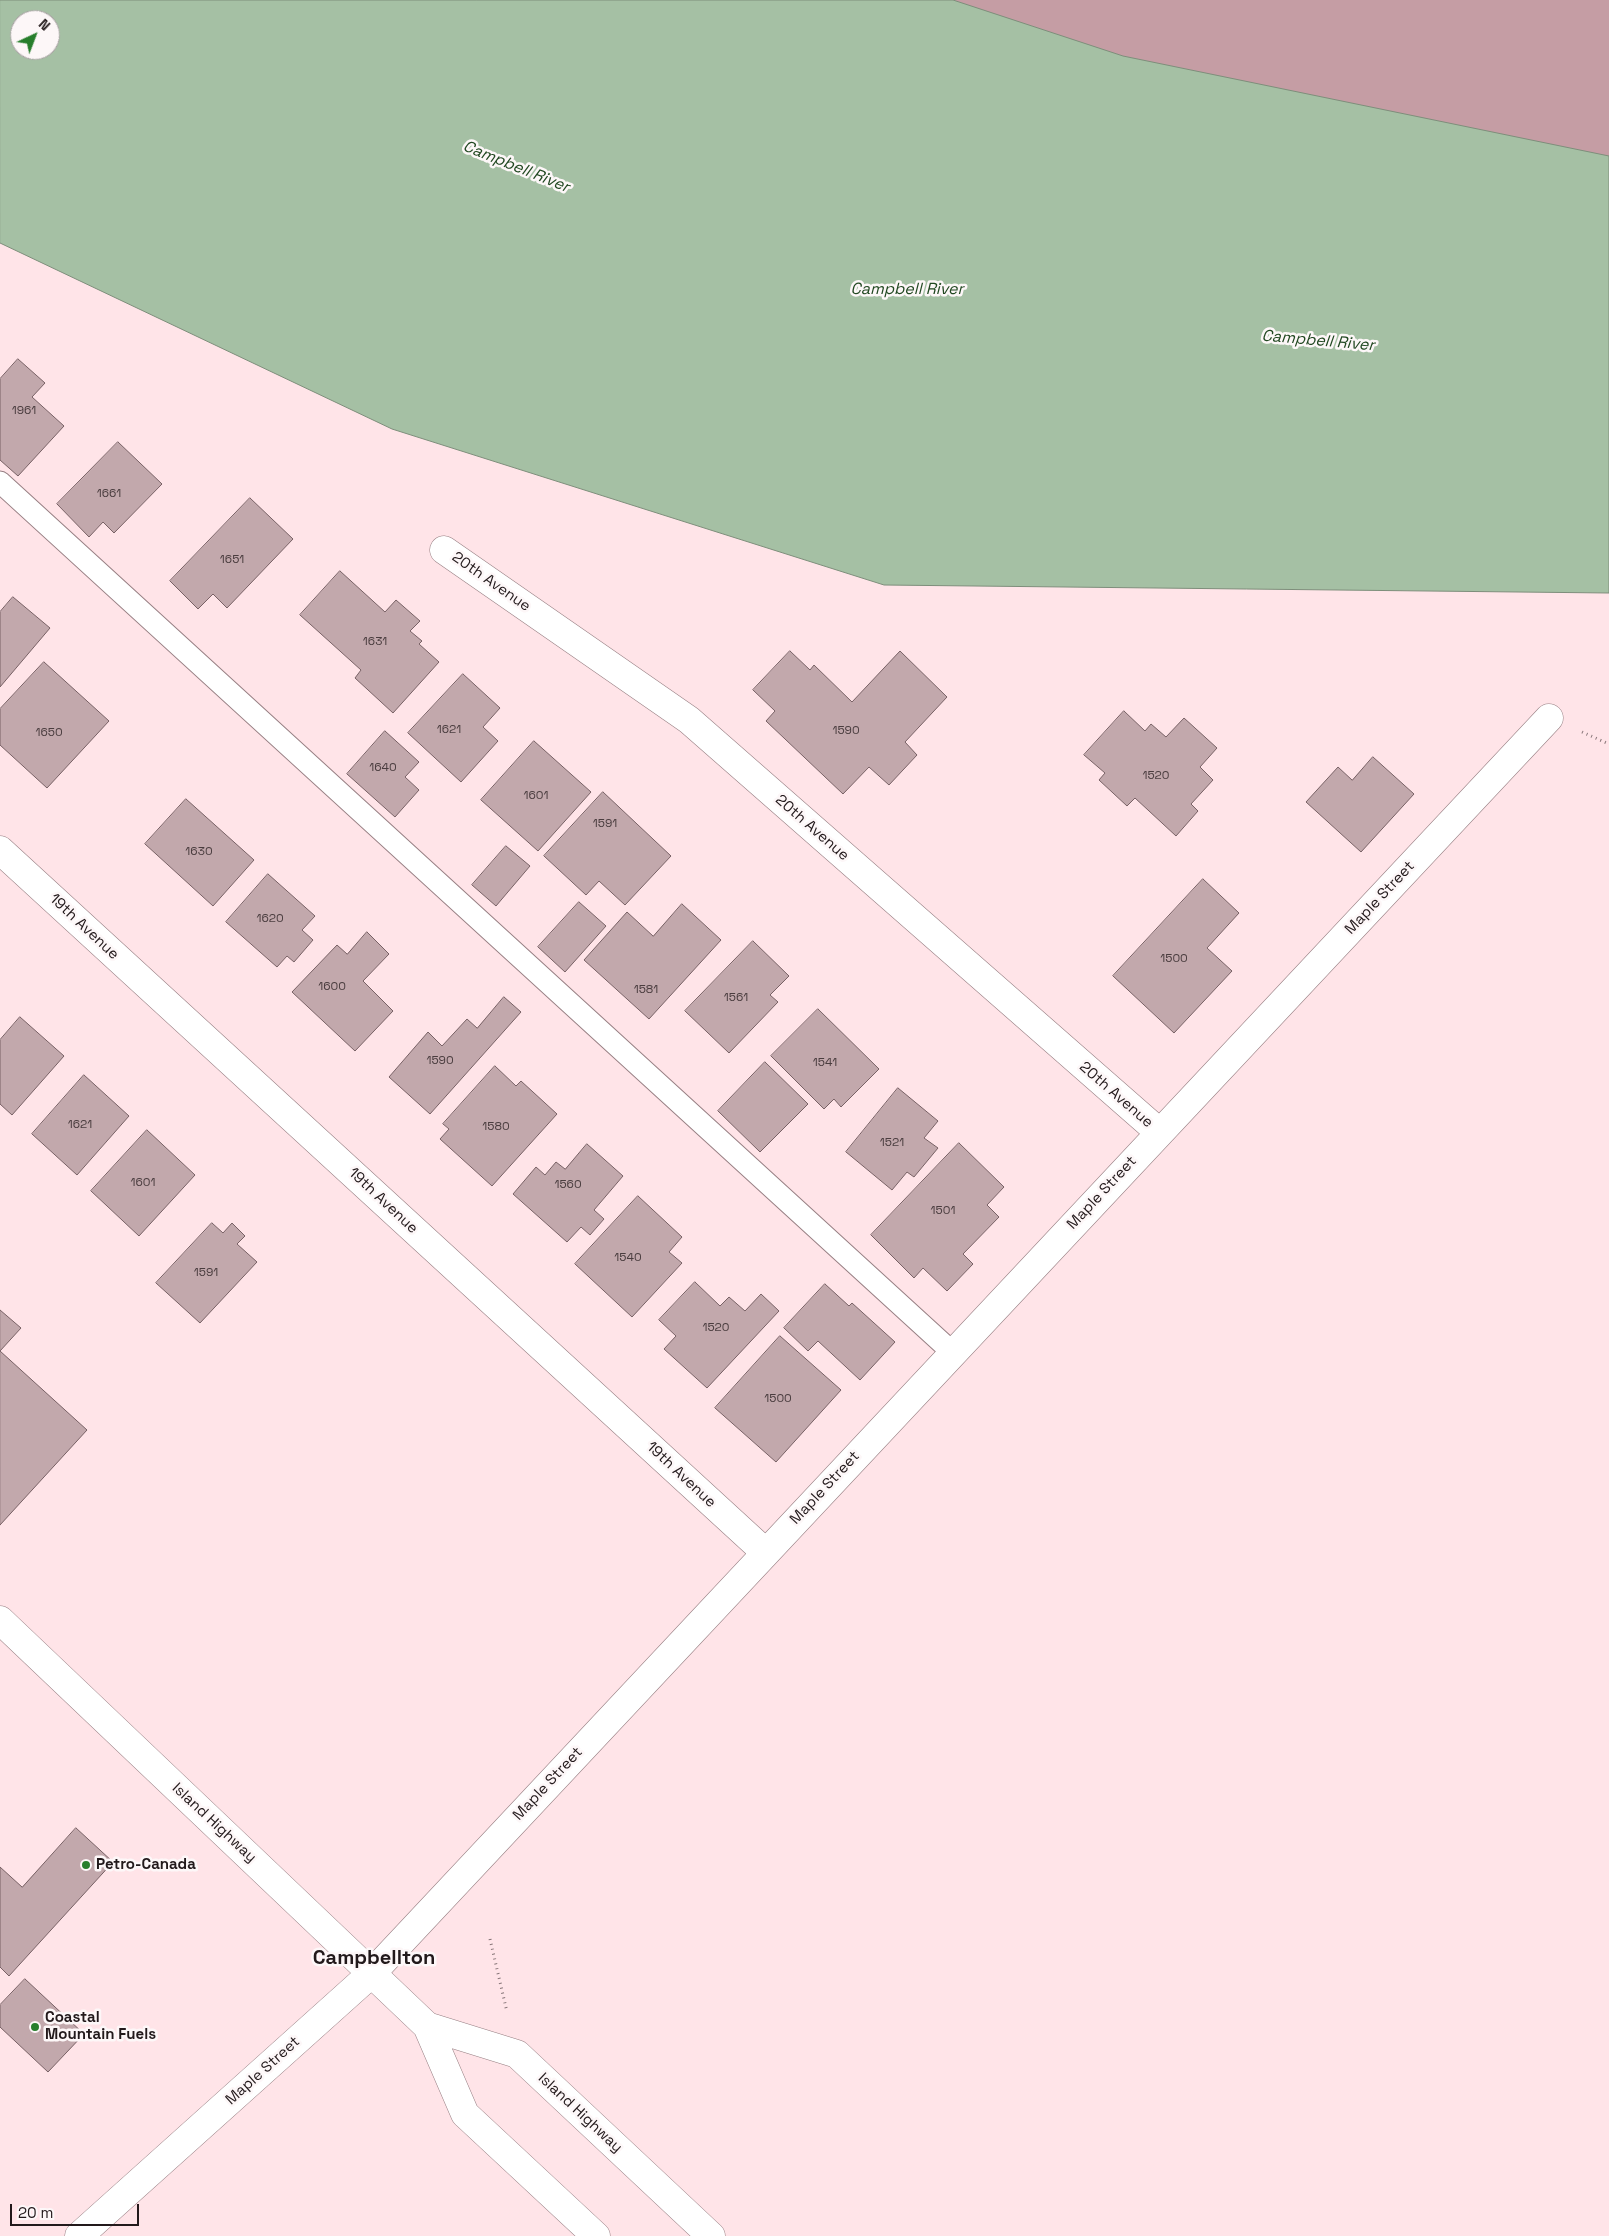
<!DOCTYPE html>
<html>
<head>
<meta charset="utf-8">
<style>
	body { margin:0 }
	#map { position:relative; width:1609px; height:2236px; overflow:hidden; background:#ffe4e8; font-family:"Space Grotesk",sans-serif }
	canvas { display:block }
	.north { position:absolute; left:10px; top:10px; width:50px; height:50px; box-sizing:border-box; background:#fdf7f8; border:1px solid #a59ea0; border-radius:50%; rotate:43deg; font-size:14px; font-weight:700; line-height:20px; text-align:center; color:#22191b }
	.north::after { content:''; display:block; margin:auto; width:18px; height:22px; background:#277e2c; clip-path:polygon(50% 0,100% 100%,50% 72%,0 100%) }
	.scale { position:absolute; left:10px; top:2204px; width:129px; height:22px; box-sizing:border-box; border:2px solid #22191b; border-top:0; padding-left:6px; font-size:15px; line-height:18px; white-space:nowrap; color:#22191b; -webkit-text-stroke:4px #fdf7f8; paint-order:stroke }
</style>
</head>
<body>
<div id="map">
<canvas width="1609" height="2236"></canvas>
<div class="north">N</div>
<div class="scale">20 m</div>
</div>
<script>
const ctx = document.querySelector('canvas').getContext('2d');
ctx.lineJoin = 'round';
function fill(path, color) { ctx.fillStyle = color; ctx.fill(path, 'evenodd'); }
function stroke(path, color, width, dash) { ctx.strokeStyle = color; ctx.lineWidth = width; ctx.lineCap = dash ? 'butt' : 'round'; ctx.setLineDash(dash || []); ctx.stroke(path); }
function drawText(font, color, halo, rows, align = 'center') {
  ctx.font = font + ' "Space Grotesk",sans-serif'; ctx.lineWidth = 5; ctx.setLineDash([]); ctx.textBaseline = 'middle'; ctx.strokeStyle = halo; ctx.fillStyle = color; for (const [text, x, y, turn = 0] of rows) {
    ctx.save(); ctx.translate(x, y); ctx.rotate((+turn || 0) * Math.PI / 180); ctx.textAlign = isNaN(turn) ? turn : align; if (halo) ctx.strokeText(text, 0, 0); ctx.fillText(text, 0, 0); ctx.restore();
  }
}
fill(new Path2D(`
	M810 0H1609V167Z`), '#c59da4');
const water = new Path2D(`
	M0 0H953L1123 56 1609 156V593L884 585 392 429 0 243ZM20 20H50V50H20Z`);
fill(water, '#a5c0a4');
stroke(water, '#7e8e7b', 1);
const building = new Path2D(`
	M18 359 45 383 32 397 64 426 18 476 0 460V379Z
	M118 442 162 484 114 533 103 522 89 537 57 504Z
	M250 498 293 539 227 608 213 594 198 609 170 581Z
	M340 571 385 612 396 600 420 621 410 631 422 641 419 644 439 662 393 713 355 678 361 670 300 615Z
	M13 597 50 628 0 687V612Z
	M790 651 810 670 814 665 852 702 900 651 947 697 905 742 917 755 889 785 869 767 843 794 766 721 775 711 753 690Z
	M44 662 109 721 47 788 0 745V709Z
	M463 674 500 708 483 727 498 741 461 782 408 733Z
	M1124 711 1145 731 1151 724 1166 737 1184 718 1217 748 1200 767 1213 780 1191 804 1198 811 1176 836 1135 798 1127 806 1099 780 1105 773 1084 755Z
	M385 731 419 762 405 777 419 790 395 817 347 774Z
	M534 741 591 792 538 851 481 800Z
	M1373 757 1414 794 1361 852 1306 802 1338 767 1352 780Z
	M603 792 671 856 625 905 599 881 586 895 544 856Z
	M186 799 254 860 213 906 145 844Z
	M506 846 530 866 496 906 472 885Z
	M268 874 315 916 302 930 313 940 294 962 287 956 277 967 226 922Z
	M1203 879 1239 913 1207 948 1232 971 1174 1033 1113 976Z
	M579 902 606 926 565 972 538 947Z
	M682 904 721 940 649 1019 584 960 627 912 653 936Z
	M367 932 389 954 363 981 393 1011 355 1051 292 992 337 945 347 954Z
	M753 941 789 976 770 995 778 1002 729 1053 685 1011Z
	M504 997 521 1012 430 1114 389 1077 428 1032 442 1046 467 1019 477 1028Z
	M818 1009 879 1069 841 1107 834 1099 824 1109 771 1056Z
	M20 1017 64 1056 12 1115 0 1104V1040Z
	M765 1062 808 1104 760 1152 718 1111Z
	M495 1066 516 1086 521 1081 557 1114 492 1186 440 1139 449 1129 443 1124Z
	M84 1075 129 1116 77 1175 32 1134Z
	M898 1088 938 1121 924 1138 938 1148 914 1177 907 1172 892 1190 846 1152Z
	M147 1130 195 1175 139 1236 91 1191Z
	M959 1143 1004 1187 987 1205 999 1217 963 1254 973 1264 947 1291 923 1268 914 1278 871 1235Z
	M587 1144 623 1176 594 1210 604 1219 590 1235 581 1227 567 1242 513 1194 536 1167 545 1175 556 1162 565 1169Z
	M638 1196 682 1237 669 1252 682 1263 632 1317 575 1264Z
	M212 1223 223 1233 232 1223 245 1236 237 1244 257 1262 200 1323 156 1283Z
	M695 1282 720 1306 729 1297 745 1311 761 1294 779 1311 707 1388 664 1349 676 1336 659 1320Z
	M825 1284 849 1306 852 1303 895 1342 860 1380 818 1341 808 1351 784 1328Z
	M0 1310 21 1328 0 1351Z
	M780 1336 841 1390 776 1462 715 1408Z
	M0 1351 87 1430 0 1525Z
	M76 1828 113 1862 9 1976 0 1967V1867L22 1887Z
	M25 1979 84 2034 48 2072 0 2027V2005Z`);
fill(building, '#c2a8ac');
stroke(building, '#786165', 1);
const service = new Path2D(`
	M0 482 952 1352`);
const minor = new Path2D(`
	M444 550 689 720 1159 1132
	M0 850 765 1552
	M372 1973 1549 718`);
const tertiary = new Path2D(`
	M79 2236 372 1973`);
const primary = new Path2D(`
	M0 1620 427 2026 465 2114 596 2236
	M427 2026 517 2054 711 2236`);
stroke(service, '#977f83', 23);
stroke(minor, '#977f83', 29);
stroke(tertiary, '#977f83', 29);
stroke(primary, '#977f83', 29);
stroke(new Path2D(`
	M1582 732 1609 744
	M490 1939 507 2012`), '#887679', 3, [1, 4]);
stroke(service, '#fff', 21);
stroke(minor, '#fff', 28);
stroke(tertiary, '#fff', 28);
stroke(primary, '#fff', 28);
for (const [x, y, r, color] of [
	[86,1865,5,"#277e2c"],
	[35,2027,5,"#277e2c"]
]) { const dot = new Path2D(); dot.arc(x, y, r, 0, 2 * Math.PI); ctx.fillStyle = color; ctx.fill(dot); stroke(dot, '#fdf7f8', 2); }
drawText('12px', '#4a3d3f', null, [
	["1961",24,411],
	["1661",109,494],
	["1651",232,560],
	["1631",375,642],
	["1621",449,730],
	["1590",846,731],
	["1650",49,733],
	["1640",383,768],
	["1520",1156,776],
	["1601",536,796],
	["1591",605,824],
	["1630",199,852],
	["1620",270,919],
	["1500",1174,959],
	["1600",332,987],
	["1581",646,990],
	["1561",736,998],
	["1590",440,1061],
	["1541",825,1063],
	["1621",80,1125],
	["1580",496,1127],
	["1521",892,1143],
	["1601",143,1183],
	["1560",568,1185],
	["1501",943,1211],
	["1540",628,1258],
	["1591",206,1273],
	["1520",716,1328],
	["1500",778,1399]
]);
drawText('15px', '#22191b', '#fdf7f8', [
	["20th Avenue",491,582,35],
	["20th Avenue",812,828,41],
	["Maple Street",1380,898,-47],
	["19th Avenue",84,927,43],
	["20th Avenue",1116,1095,41],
	["Maple Street",1102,1193,-47],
	["19th Avenue",383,1201,43],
	["19th Avenue",681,1475,43],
	["Maple Street",825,1488,-47],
	["Maple Street",548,1784,-47],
	["Island Highway",214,1823,43],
	["Maple Street",263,2071,-42],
	["Island Highway",580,2113,43]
]);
drawText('bold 15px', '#22191b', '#fdf7f8', [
	["Petro-Canada",96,1865],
	["Coastal",45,2018],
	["Mountain Fuels",45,2035]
], 'left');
drawText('italic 16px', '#214821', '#fdf7f8', [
	["Campbell River",516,167,22],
	["Campbell River",907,290],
	["Campbell River",1318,341,5]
]);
drawText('bold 20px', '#22191b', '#fdf7f8', [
	["Campbellton",374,1959]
]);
</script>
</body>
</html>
